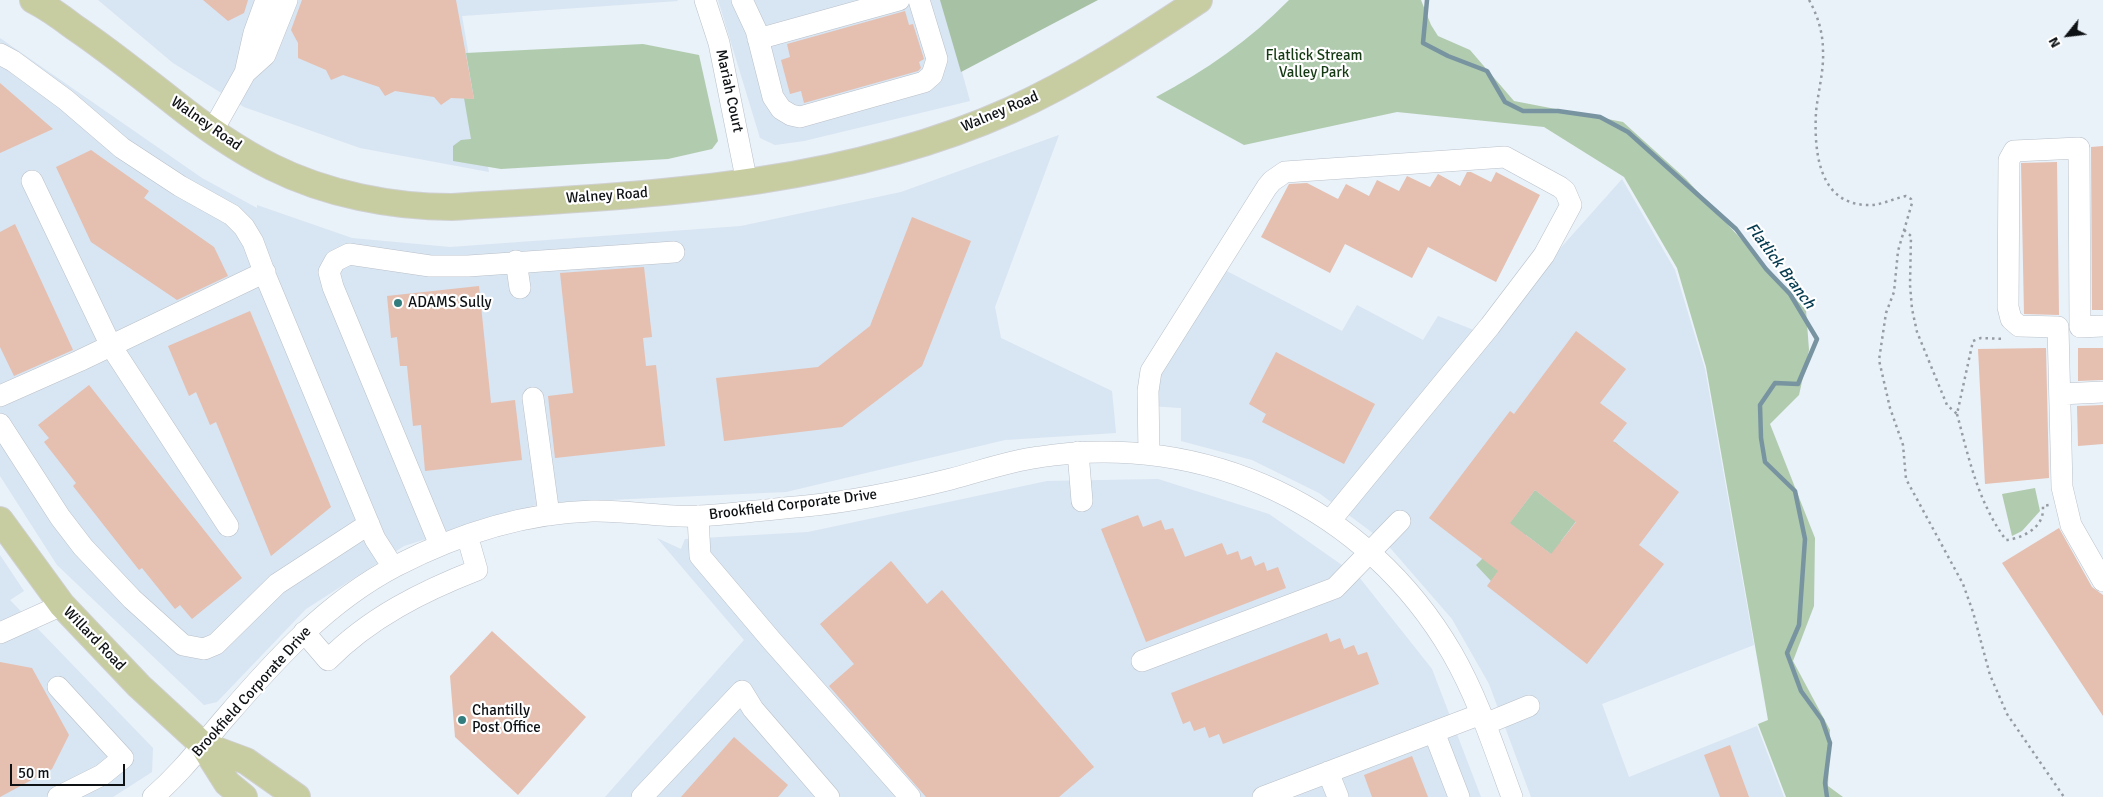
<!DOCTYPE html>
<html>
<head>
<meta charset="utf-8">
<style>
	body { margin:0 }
	#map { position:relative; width:2103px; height:797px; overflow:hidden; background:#e9f1f9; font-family:Signika,sans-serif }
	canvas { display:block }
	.north { position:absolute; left:2043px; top:10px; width:50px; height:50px; -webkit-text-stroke:4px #fff; paint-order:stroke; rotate:241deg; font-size:14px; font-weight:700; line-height:20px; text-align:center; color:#0f1214 }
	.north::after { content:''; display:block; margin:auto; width:18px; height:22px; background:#0f1214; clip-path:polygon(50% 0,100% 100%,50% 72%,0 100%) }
	.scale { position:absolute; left:10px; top:764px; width:115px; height:22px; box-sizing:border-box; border:2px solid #0f1214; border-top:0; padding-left:6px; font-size:15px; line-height:18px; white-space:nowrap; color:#0f1214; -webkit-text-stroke:4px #fff; paint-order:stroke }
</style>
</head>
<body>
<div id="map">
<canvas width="2103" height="797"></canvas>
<div class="north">N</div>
<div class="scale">50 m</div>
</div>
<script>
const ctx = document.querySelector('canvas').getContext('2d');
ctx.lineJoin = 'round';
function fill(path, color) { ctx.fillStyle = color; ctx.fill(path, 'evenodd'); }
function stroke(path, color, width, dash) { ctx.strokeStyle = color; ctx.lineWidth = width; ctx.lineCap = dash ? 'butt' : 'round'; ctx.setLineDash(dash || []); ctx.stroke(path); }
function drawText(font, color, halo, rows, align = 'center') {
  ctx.font = font + ' Signika,sans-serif'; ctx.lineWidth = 4.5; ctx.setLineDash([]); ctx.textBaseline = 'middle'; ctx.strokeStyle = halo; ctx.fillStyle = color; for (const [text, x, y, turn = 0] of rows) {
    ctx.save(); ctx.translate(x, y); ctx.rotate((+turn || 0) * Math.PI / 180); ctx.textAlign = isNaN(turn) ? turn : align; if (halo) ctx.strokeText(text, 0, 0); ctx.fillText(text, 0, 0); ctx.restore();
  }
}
fill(new Path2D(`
	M98 0H677L678 1 462 16 489 172 360 148 244 107 173 63Z
	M718 0H942L970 101 804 141 775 145 760 138Z
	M0 38 202 178 257 208V205L352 238 450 247 741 226 901 192 1059 135 995 307 1001 338 1112 391 1116 433 1005 440 786 492 542 503 404 546 306 609 217 702 204 705 57 565 0 476Z
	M1622 179 1675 270 1705 369 1754 645 1602 704 1629 777 1757 726 1784 797H1531L1489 684 1452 619 1385 542 1319 493 1252 460 1181 441V408L1149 406 1155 369 1219 267 1342 331 1357 305 1423 340 1438 316 1484 334Z
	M1158 479 1269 514 1359 577 1432 669 1481 797H605L744 640 657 538 681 549 685 539 808 532 1047 481Z
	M0 555 24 591 10 600 153 748 152 772 113 797H0Z`), '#d8e5f2');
fill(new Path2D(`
	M1289 0H1421L1431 25 1438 36 1470 50 1514 101 1623 122 1686 179 1806 310 1809 350 1799 395 1770 424 1815 538 1814 606 1793 661 1830 730 1828 786 1843 797H1786L1758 724 1768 720 1706 367 1677 268 1624 177 1544 127 1397 112 1244 145 1156 97C1205 71 1250 40 1289 0Z
	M643 44 699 55 717 136 718 141 712 149 668 159 501 169 453 161V146L461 140 471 139 464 98 474 99 466 53Z
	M1615 442 1628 453 1561 541 1577 574 1526 535 1491 581 1476 565 1482 559 1535 490 1561 510Z
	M2035 488 2040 511 2022 531 2012 536 2002 494Z`), '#b1cbaf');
fill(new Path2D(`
	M940 0H1098L961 72Z`), '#a7c1a5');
stroke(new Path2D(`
	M1427 0 1423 43 1448 56 1487 71 1505 102 1523 111H1558L1600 117 1628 132 1736 229 1766 269 1790 294 1817 339 1798 384 1775 383 1760 405 1761 438 1765 462 1795 491 1805 539 1799 625 1787 653 1801 691 1822 720 1830 743 1825 783 1827 797`), '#7894a1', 4.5);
fill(new Path2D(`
	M203 0H248L244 13 228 21Z
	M302 0H456L474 99 451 98 441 105 434 97 395 91 385 96 379 87 343 75 331 80 326 70 298 58V43L291 30Z
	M905 11 909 25 913 24 924 59 919 62 921 68 918 71 804 103 801 91 790 94 781 60 790 57 787 44Z
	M0 83 53 129 0 153Z
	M2103 146V310H2092L2091 147Z
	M91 150 149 191 144 198 214 247 228 276 177 300 91 242 56 167Z
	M2057 162 2059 315 2024 314 2021 163Z
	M1467 172H1471L1491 182 1496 172 1540 195 1496 282 1428 247 1412 278 1345 244 1330 273 1261 237 1289 184 1307 183 1338 199 1346 184 1369 196 1377 180 1399 191 1407 176 1430 187 1438 174 1460 186Z
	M912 217 971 241 922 366 842 427 724 441 716 378 818 367 870 326Z
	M15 224 73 350 14 376 0 347V232Z
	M644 267 652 337 643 338 646 366 656 365 665 446 555 458 548 396 573 393 560 273Z
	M479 286 491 403 515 400 522 460 425 471 421 425 413 426 407 366H400L397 337 391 338 387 296Z
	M250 311 331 507 271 556 216 422 210 425 196 392 189 396 168 346Z
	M1576 331 1626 369 1600 403 1627 423 1613 441 1679 492 1639 545 1664 564 1587 664 1487 586 1498 571 1429 518 1510 411 1514 414ZM1535 490 1576 522 1551 554 1510 523Z
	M2046 348 2049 478 1985 484 1978 349Z
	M2078 348H2103V380L2078 381Z
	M1276 352 1375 404 1344 464 1262 422 1266 414 1249 404Z
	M89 385 242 578 192 619 180 605 175 609 142 568 139 570 73 486 76 483 44 442 49 438 38 425Z
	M2103 405V444L2078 446 2077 406Z
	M1138 515 1143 527 1161 520 1165 530 1173 528 1185 557 1222 543 1227 555 1238 551 1241 560 1251 556 1255 566 1264 562 1267 571 1278 567 1286 588 1146 642 1101 529Z
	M2059 528 2092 587 2103 595V716L2002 563Z
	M891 561 927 604 942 590 1094 767 1059 797H926L829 686 854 664 820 624Z
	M492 631 586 717 518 795 455 737 450 676Z
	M1327 633 1330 642 1340 638 1344 649 1354 645 1358 655 1367 652 1379 684 1223 744 1219 734 1209 738 1205 727 1194 731 1190 721 1183 724 1171 693Z
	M0 662 32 668 69 735 52 769 0 797Z
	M734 737 788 785 778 797H681Z
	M1730 745 1749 797H1720L1704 755Z
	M1412 756 1428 797H1372L1364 775Z`), '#e5bfb0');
const minor = new Path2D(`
	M705 0 719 43 747 183
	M742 0 756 30 773 97 781 109 791 115 800 117 924 82 932 75 937 59 919 0
	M758 39 899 0
	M0 54 13 61 66 100 122 148 180 186 232 215 244 227 253 242 266 277 375 539 393 567
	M245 73 265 55 287 0
	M213 130 245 73 254 33 266 0
	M32 181 111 346 228 526
	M516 261 520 288
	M2103 326 2080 327 2079 148 2014 151 2009 160 2008 307 2011 319 2019 326 2058 327 2062 487 2071 525 2103 581
	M2060 394 2103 392
	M0 396 79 361 265 272
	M533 398 549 515
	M0 424 60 517 83 547 132 599 183 645 204 649 216 644 277 584 369 524
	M1078 452 1082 501
	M1149 454 1148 391 1151 371 1267 187 1272 181 1285 172 1505 157 1560 187 1565 191 1571 205 1544 255 1490 326 1330 521
	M698 516 700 556 772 641 910 797
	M440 545 333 287 329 272 335 261 349 254 430 266H468L674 252
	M304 632 328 660C369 618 423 591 477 570L467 535
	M0 633 62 605
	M1142 661 1335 588 1400 521
	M1485 724 1529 706
	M1434 732 1459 797
	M1328 772 1338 797
	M58 797 102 775 123 758 58 687
	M153 797C182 772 200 747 225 718 275 660 327 602 396 566 456 535 524 513 592 511 628 510 664 518 699 516 735 514 771 509 806 506 856 501 903 491 951 479 981 471 1009 461 1039 457 1205 431 1367 507 1452 653 1478 698 1494 748 1512 797
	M642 797 742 691 753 709 829 797
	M1263 797 1481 714`);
const major = new Path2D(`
	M33 0C47 7 61 17 74 27 108 50 139 75 171 100 202 125 236 149 272 167 326 194 392 207 452 207 641 195 835 189 1011 110 1077 80 1139 40 1199 0
	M0 520 62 605 139 686 203 745 227 783 244 797
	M203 745 246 761 297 797`);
stroke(minor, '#bac1c9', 22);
stroke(major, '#cfd0d0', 28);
stroke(new Path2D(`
	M1809 0C1818 16 1823 33 1823 51 1824 71 1818 92 1816 112 1814 150 1818 203 1866 205 1880 206 1892 199 1906 196L1911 199 1912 203 1898 251 1894 292 1886 313 1879 360 1890 408 1903 445 1906 479 1963 584 1973 612 1990 675 2007 714 2064 797
	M1904 230 1911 236 1910 285 1912 309 1917 332 1947 405 1957 414 1973 341 1981 338 2005 339
	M1957 414C1969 459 1978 502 2006 540 2019 539 2036 531 2041 519 2043 515 2043 510 2043 506L2049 505`), '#969ca2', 2.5, [2.5, 4]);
stroke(minor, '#fff', 21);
stroke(major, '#c8cda1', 26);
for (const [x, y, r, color] of [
	[398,303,5,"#337d7e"],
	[462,720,5,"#337d7e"]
]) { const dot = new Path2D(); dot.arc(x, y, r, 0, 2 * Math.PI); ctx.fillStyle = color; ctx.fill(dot); stroke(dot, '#fff', 2); }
drawText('15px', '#153a13', '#fff', [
	["Flatlick Stream",1314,56],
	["Valley Park",1314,73]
]);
drawText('15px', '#0f1214', '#fff', [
	["Mariah Court",729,91,78],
	["Walney Road",1000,112,-23],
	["Walney Road",206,124,35],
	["Walney Road",607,196,-4],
	["Brookfield Corporate Drive",793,505,-7],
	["Willard Road",94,639,46],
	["Brookfield Corporate Drive",252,692,-48]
]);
drawText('15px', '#0f1214', '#fff', [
	["ADAMS Sully",408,303],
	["Chantilly",472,711],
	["Post Office",472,728]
], 'left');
drawText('italic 16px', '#063b4f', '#fff', [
	["Flatlick Branch",1780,266,53]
]);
</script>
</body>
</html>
